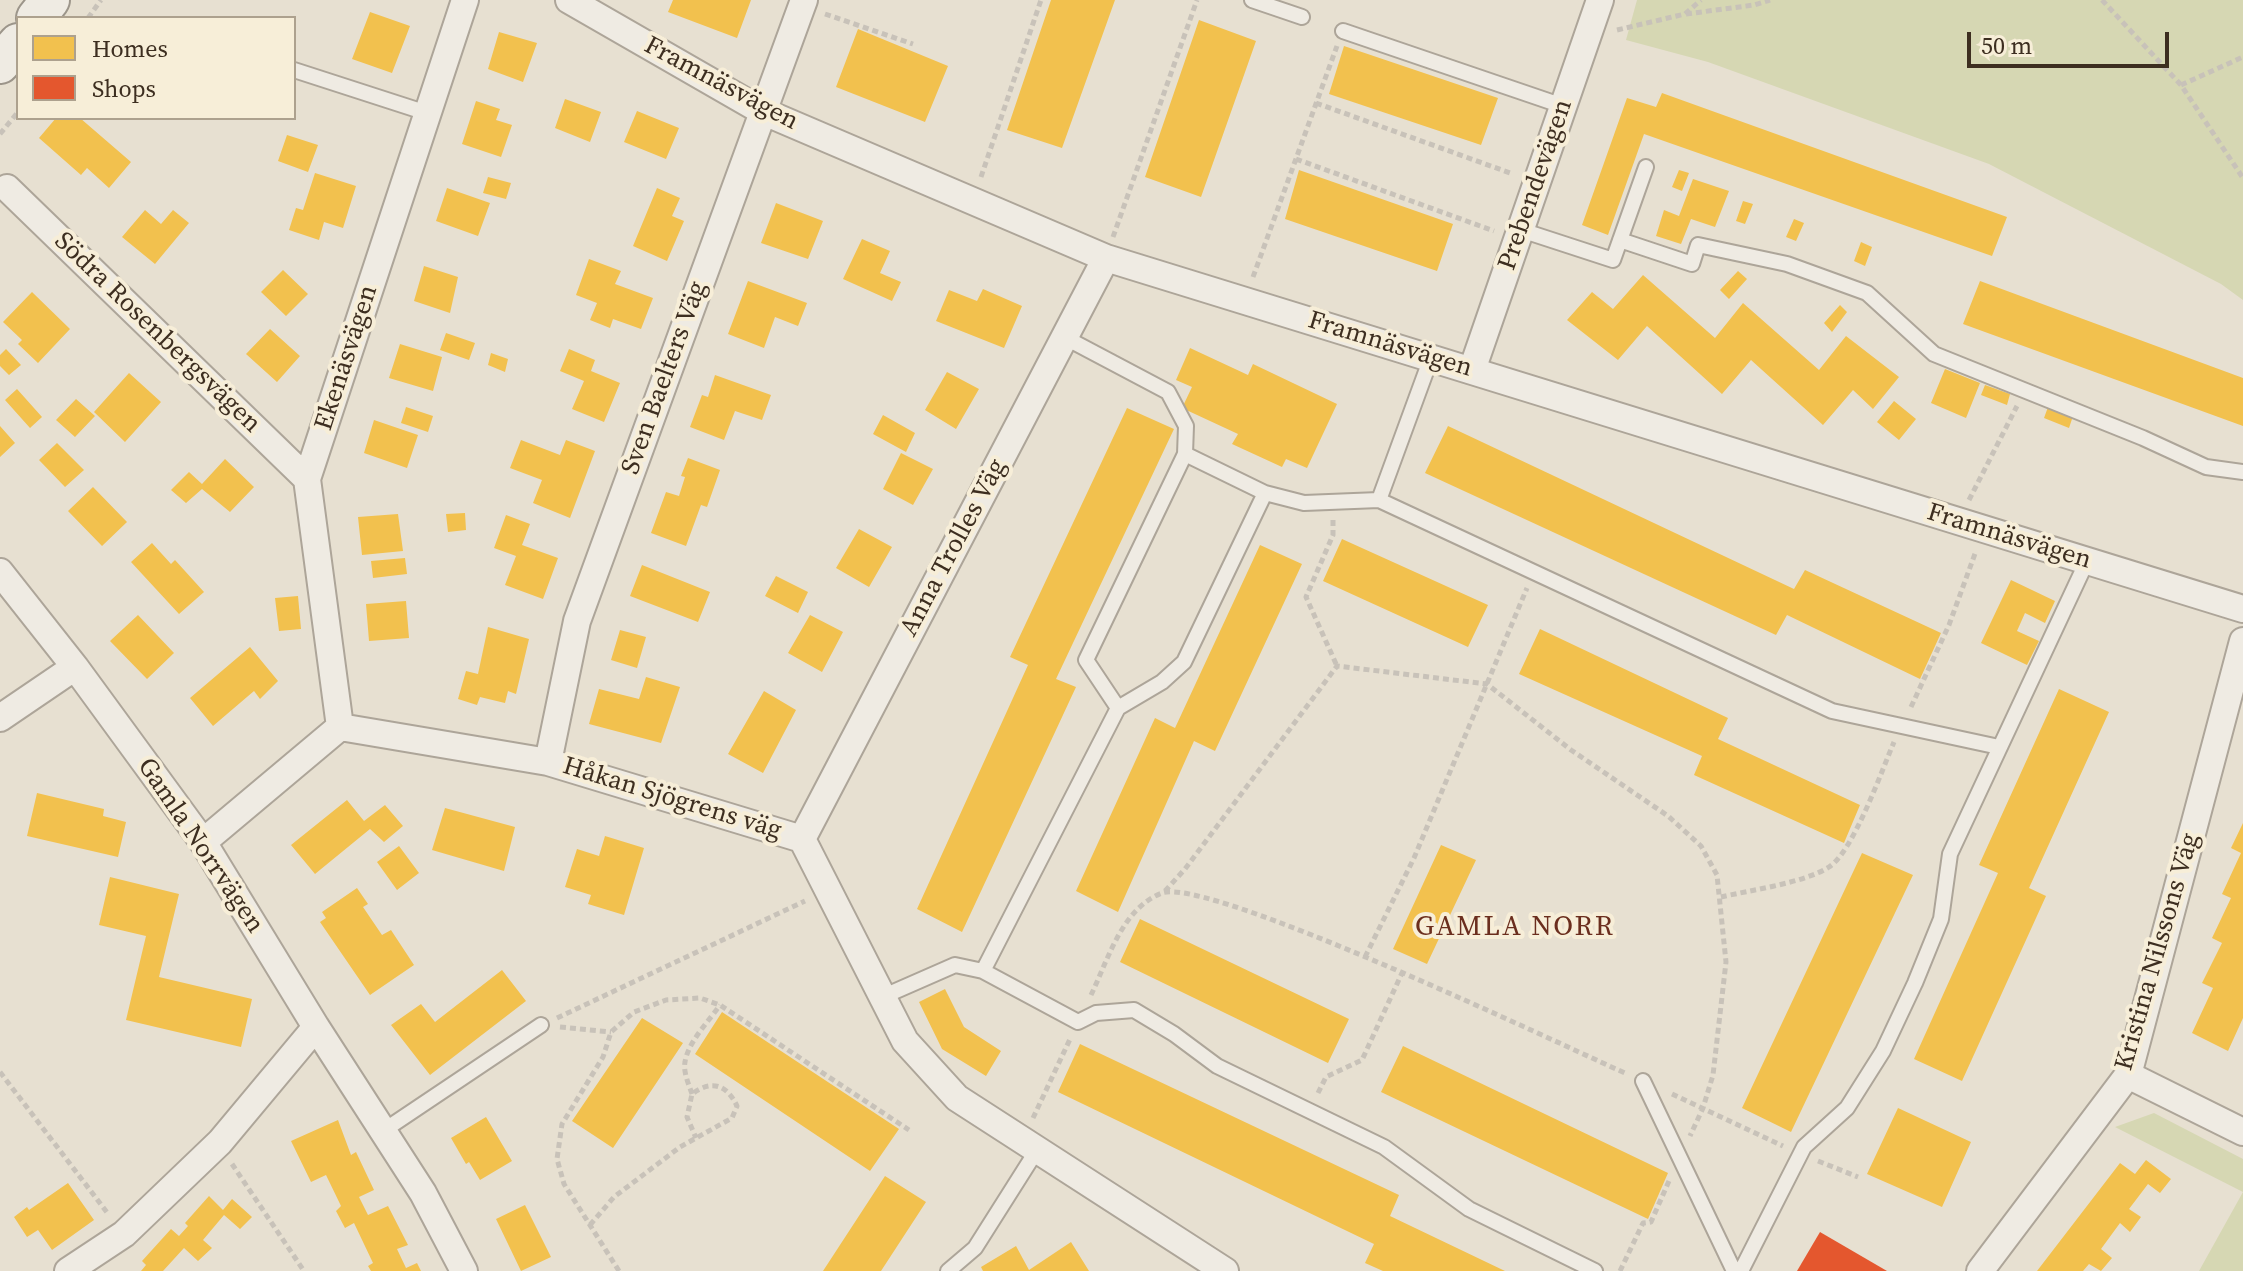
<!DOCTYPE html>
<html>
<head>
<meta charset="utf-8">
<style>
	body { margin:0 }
	#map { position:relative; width:2243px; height:1271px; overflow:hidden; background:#e7e0d1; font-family:"Source Serif 4",serif }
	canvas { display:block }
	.legend { position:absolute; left:16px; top:16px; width:280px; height:104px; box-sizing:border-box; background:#f7eed8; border:2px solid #ada18e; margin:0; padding:10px 14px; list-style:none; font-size:24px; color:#3d2e20 }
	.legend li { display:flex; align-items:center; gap:16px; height:40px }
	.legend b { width:40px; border:2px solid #ada18e }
	.scale { position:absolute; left:1967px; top:32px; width:202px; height:36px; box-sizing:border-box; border:4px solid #3d2e20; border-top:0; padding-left:10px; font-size:24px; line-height:28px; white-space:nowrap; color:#3d2e20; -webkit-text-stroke:6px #f7eed8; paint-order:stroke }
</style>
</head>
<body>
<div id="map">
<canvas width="2243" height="1271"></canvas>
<ul class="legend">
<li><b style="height:22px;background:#f2c14e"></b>Homes</li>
<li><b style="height:22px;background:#e4572e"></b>Shops</li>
</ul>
<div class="scale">50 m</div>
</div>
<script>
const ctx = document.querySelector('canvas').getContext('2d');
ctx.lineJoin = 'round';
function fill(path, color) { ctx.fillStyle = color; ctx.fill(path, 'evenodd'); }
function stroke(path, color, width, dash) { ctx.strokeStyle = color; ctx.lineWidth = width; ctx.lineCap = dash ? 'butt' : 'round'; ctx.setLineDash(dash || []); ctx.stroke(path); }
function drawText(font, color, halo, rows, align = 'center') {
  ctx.font = font + ' "Source Serif 4",serif'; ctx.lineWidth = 8; ctx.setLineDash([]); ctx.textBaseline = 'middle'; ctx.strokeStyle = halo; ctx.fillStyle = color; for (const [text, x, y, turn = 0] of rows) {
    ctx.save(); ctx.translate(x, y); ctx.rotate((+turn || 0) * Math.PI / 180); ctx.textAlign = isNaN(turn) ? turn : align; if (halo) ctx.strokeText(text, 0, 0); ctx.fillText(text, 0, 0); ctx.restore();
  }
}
fill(new Path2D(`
	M1637 0H2243V300L2221 284 1989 164 1708 62 1626 40Z
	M2154 1113 2243 1159V1271H2199L2243 1192 2115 1127Z`), '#d6d7b3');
fill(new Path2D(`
	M673 0H751L737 38 668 12Z
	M1051 0H1115L1062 148 1007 130Z
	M370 12 410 26 392 73 352 59Z
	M1199 20 1256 41 1201 197 1145 177Z
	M858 29 948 66 925 122 836 87Z
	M499 32 537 43 523 82 488 69Z
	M1344 46 1498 98 1481 145 1329 94Z
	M1662 93 2007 217 1992 256 1644 134 1608 235 1582 225 1627 98 1656 107Z
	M565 99 601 112 590 142 555 128Z
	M476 101 500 109 496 120 512 125 501 157 462 144Z
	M637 111 679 128 666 159 624 142Z
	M56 118H80L131 162 109 188 87 168 81 175 39 138Z
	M287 135 318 145 308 172 278 161Z
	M1299 170 1453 224 1437 271 1285 219Z
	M1679 170 1689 173 1682 191 1672 187Z
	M315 173 356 186 343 228 324 222 319 240 289 230 296 208 303 210Z
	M488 177 511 183 506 199 483 193Z
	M1693 179 1729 191 1715 227 1691 219 1681 244 1656 236 1664 210 1679 216Z
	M447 188 490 203 478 236 436 221Z
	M657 188 680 198 672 216 684 221 667 261 633 246Z
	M1743 201 1753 204 1745 224 1736 221Z
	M776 203 823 221 808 259 761 243Z
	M145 210 161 224 173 210 189 223 155 264 122 237Z
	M1794 219 1804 223 1796 241 1786 237Z
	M862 239 890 251 880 273 901 282 892 301 843 279Z
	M1861 242 1872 247 1865 266 1854 261Z
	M589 259 621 271 615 284 653 298 641 329 613 319 610 328 590 320 597 303 576 295Z
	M424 266 458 277 450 313 414 301Z
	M283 270 308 294 286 316 261 292Z
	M1738 271 1747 279 1729 299 1720 290Z
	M1643 275 1715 338 1743 303 1819 370 1846 336 1899 377 1873 409 1853 390 1823 425 1751 360 1722 394 1647 326 1618 360 1567 320 1592 292 1613 309Z
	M748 281 807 303 798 326 775 317 764 348 728 334Z
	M1980 281 2243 378V426L1963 324Z
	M983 289 1022 306 1004 348 936 321 949 290 977 301Z
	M32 292 70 329 38 363 18 344 22 340 3 322Z
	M1840 305 1847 312 1832 332 1824 323Z
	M270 329 300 356 277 382 246 354Z
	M446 333 475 343 469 360 440 350Z
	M400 344 442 357 433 391 389 378Z
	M1190 348 1248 375 1253 364 1337 404 1307 468 1286 459 1282 467 1232 444 1238 434 1182 408 1192 387 1176 380Z
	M6 349 21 365 9 375 0 366V355Z
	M569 349 595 360 591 371 620 383 604 422 572 409 584 381 560 371Z
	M491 353 508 359 505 372 488 365Z
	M1945 369 1980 383 1966 418 1931 403Z
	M947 372 979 389 956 429 925 410Z
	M129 373 161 402 125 442 94 412Z
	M715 375 771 395 762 420 735 411 724 440 690 427 702 395 708 397Z
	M1985 385 2010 394 2007 405 1981 395Z
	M17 389 42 417 30 428 5 400Z
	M76 399 95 416 75 437 56 420Z
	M1894 401 1916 419 1899 440 1877 422Z
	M406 407 433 416 428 432 401 423Z
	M2048 407 2073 416 2069 428 2044 418Z
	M1127 408 1174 429 1056 679 1076 687 962 932 917 909 1028 665 1010 657Z
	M883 415 915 433 906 452 873 434Z
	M374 420 418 435 407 468 364 453Z
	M0 426 15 443 0 457Z
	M1448 426 1794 589 1805 570 1941 633 1920 679 1787 615 1776 635 1425 473Z
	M521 440 560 455 566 440 595 451 570 518 533 503 542 480 510 468Z
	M57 443 84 470 65 487 39 460Z
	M901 453 933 469 913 505 883 489Z
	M688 458 720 470 707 507 701 505 686 546 651 533 666 492 679 496 685 477 681 476Z
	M225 459 254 487 230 512 202 489 186 503 171 490 189 472 202 484Z
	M93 487 127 522 102 546 68 511Z
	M465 513 466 530 448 532 446 514Z
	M398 514 403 551 362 555 358 517Z
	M506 515 530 524 522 545 558 558 543 599 505 585 516 556 494 548Z
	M859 529 892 547 869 587 836 568Z
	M1342 539 1488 605 1468 647 1323 581Z
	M152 543 171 564 175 560 204 592 179 614 131 562Z
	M1260 545 1302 564 1215 751 1194 741 1118 912 1076 891 1155 718 1175 728Z
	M405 558 407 574 373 578 371 561Z
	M642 565 710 592 698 622 630 596Z
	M776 576 808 592 798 613 765 596Z
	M2011 580 2055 601 2045 623 2025 613 2017 631 2039 641 2027 665 1981 643Z
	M298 596 301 629 279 631 275 598Z
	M406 601 409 638 369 641 366 604Z
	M138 615 174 653 147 679 110 641Z
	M810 615 843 632 822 672 788 653Z
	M488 627 529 639 516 694 508 691 505 703 480 697 477 705 458 699 466 671 478 674Z
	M1540 629 1728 718 1718 739 1860 805 1844 843 1694 775 1702 756 1519 674Z
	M620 630 646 637 637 668 611 660Z
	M250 647 278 681 260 699 254 691 213 726 190 698Z
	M646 677 680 687 661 743 589 724 599 689 639 699Z
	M2059 689 2109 712 2029 888 2046 896 1962 1081 1914 1059 1998 873 1979 865Z
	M764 691 796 710 763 773 728 754Z
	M37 793 104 809 103 816 126 822 118 857 27 836Z
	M347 800 364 821 385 805 403 826 384 842 370 829 315 874 291 845Z
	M445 808 515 827 504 871 432 850Z
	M2243 823V1018L2228 1051 2192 1033 2213 988 2202 983 2222 943 2212 938 2231 898 2222 894 2241 853 2231 848Z
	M605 836 644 848 624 915 588 904 591 895 565 887 577 849 599 856Z
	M1441 845 1476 860 1427 964 1393 949Z
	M399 846 419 873 397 890 377 862Z
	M1862 853 1913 875 1791 1132 1742 1108Z
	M110 877 179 894 159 977 252 999 241 1047 126 1020 146 936 99 925Z
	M357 888 368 904 363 907 382 935 391 930 414 965 370 995 320 922 326 918 322 912Z
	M1140 919 1349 1019 1328 1063 1120 962Z
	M502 970 526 1001 430 1075 391 1025 421 1004 435 1022Z
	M945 989 964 1027 1001 1051 986 1076 942 1049 919 1002Z
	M722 1012 899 1129 870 1171 695 1054Z
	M642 1018 683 1043 613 1148 572 1121Z
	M1080 1044 1399 1195 1390 1216 1505 1271H1383L1365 1263 1374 1244 1058 1092Z
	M1403 1046 1668 1173 1648 1219 1381 1092Z
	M1898 1108 1971 1142 1942 1207 1867 1174Z
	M486 1117 512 1161 480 1180 469 1162 466 1164 451 1138Z
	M338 1120 351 1155 356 1152 374 1190 359 1197 368 1215 388 1206 408 1245 397 1249 406 1268 417 1263 421 1271H371L368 1266 373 1263 354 1223 345 1228 336 1211 341 1206 326 1175 311 1182 291 1141Z
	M2146 1160 2171 1179 2160 1193 2148 1184 2129 1209 2141 1217 2130 1232 2120 1223 2101 1249 2112 1258 2101 1271 2089 1264 2083 1271H2037L2120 1163 2135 1174Z
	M885 1176 926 1202 881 1271H823Z
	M68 1183 94 1220 52 1250 38 1230 27 1237 14 1217 27 1207 29 1210Z
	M209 1196 223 1210 232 1199 252 1217 240 1229 224 1215 203 1240 212 1248 198 1261 184 1248 163 1271H141L146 1265 142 1261 171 1229 179 1236 188 1226 185 1223Z
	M525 1205 551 1257 521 1271 496 1219Z
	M1071 1242 1089 1271H983L981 1267 1016 1246 1029 1270Z`), '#f2c14e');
fill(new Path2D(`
	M1820 1232 1887 1271H1797Z`), '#e4572e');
const lane = new Path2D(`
	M1252 0 1302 17
	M1343 31 1563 106
	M294 70 427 113
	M1521 230 1613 260 1646 167
	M1620 240 1692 264 1698 245 1787 264 1867 293 1934 354 2143 438 2206 467 2243 472
	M1185 454 1265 493 1304 503 1379 500 1832 711 1999 747
	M1379 500 1431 358
	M1118 708 1162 682 1184 662 1265 493
	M983 971 1118 708 1086 660 1185 454 1186 426 1168 392 1064 337
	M882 997 955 965 983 971 1078 1022 1096 1013 1134 1010 1174 1034 1217 1066 1384 1147 1469 1209 1595 1271
	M1643 1081 1734 1271
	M383 1131 541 1025
	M948 1271 975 1248 1037 1150
	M1741 1271 1804 1147 1847 1108 1883 1051 1915 983 1941 919 1950 854 2087 561`);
const street = new Path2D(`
	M569 0 762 111 1106 258 2243 609
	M7 188 307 479
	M1472 370 1600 0
	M0 572 75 667 203 842 316 1027 423 1193 464 1271
	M0 718 75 667
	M340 727 307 479 465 0
	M548 762 577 621 804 0
	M802 839 1106 258
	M203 842 340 727 548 762 802 839 905 1041 957 1098 1225 1271
	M2128 1075 2243 1132
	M68 1271 124 1234 220 1142 316 1027
	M1980 1271 2128 1075 2243 641`);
const secondary = new Path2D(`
	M36 18 50 0
	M0 64 18 43`);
stroke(lane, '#ada599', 18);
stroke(street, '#ada599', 30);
stroke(secondary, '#9c958a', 42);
stroke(new Path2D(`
	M2102 0 2181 85 2243 178
	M825 14 913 44
	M1686 14 1754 5 1770 0
	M88 18 101 0
	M1617 30 1685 14 1701 0
	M2181 85 2243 57
	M1316 103 1513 174
	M0 134 18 112
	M1296 159 1494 231
	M981 177 1041 0
	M1113 237 1197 0
	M1253 277 1337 46
	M1969 500 2017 406
	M1333 520V535L1306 597 1337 666
	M1911 707 1949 625 1976 551
	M1165 891 1185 869 1337 666 1487 684 1571 750 1668 816 1701 846 1717 875 1726 962 1713 1075 1703 1108 1690 1136
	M1721 897C1751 890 1804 883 1829 867 1853 852 1882 770 1894 742
	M1365 957 1414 858 1527 588
	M1091 995C1108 960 1122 908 1162 893 1208 876 1562 1045 1627 1074
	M557 1018 805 901
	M560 1027 611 1032
	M0 1072 109 1215
	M1318 1093 1326 1077 1362 1060 1402 973
	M692 1094C689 1085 683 1072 685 1062 688 1042 709 1021 720 1005
	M1672 1094 1783 1146
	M1033 1118 1071 1037
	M1818 1161 1858 1177
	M232 1164 304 1271
	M590 1225 614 1197 680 1147 732 1118 737 1106C727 1085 712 1079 692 1094L687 1117 696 1138
	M619 1271 564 1184 557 1159 562 1124 603 1057 611 1032 634 1012 666 1000 700 998 720 1005 909 1130
	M1620 1271 1643 1223 1651 1222 1669 1181`), '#c8c2b9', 5, [6, 4]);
stroke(lane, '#efebe3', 14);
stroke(street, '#efebe3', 26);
stroke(secondary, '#efebe3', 38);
drawText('26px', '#3d2e20', '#f7eed8', [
	["Framnäsvägen",721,84,28],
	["Prebendevägen",1536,185,-71],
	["Södra Rosenbergsvägen",157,333,44],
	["Framnäsvägen",1390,345,17],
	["Ekenäsvägen",347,358,-72],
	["Sven Baelters Väg",665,378,-70],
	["Framnäsvägen",2009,537,17],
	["Anna Trolles Väg",954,548,-62],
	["Håkan Sjögrens väg",672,799,17],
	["Gamla Norrvägen",200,846,56],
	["Kristina Nilssons Väg",2158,952,-74]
]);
ctx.letterSpacing = '2px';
drawText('28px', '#6b2e1e', '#f7eed8', [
	["GAMLA NORR",1515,928]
]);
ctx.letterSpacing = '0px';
</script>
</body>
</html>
